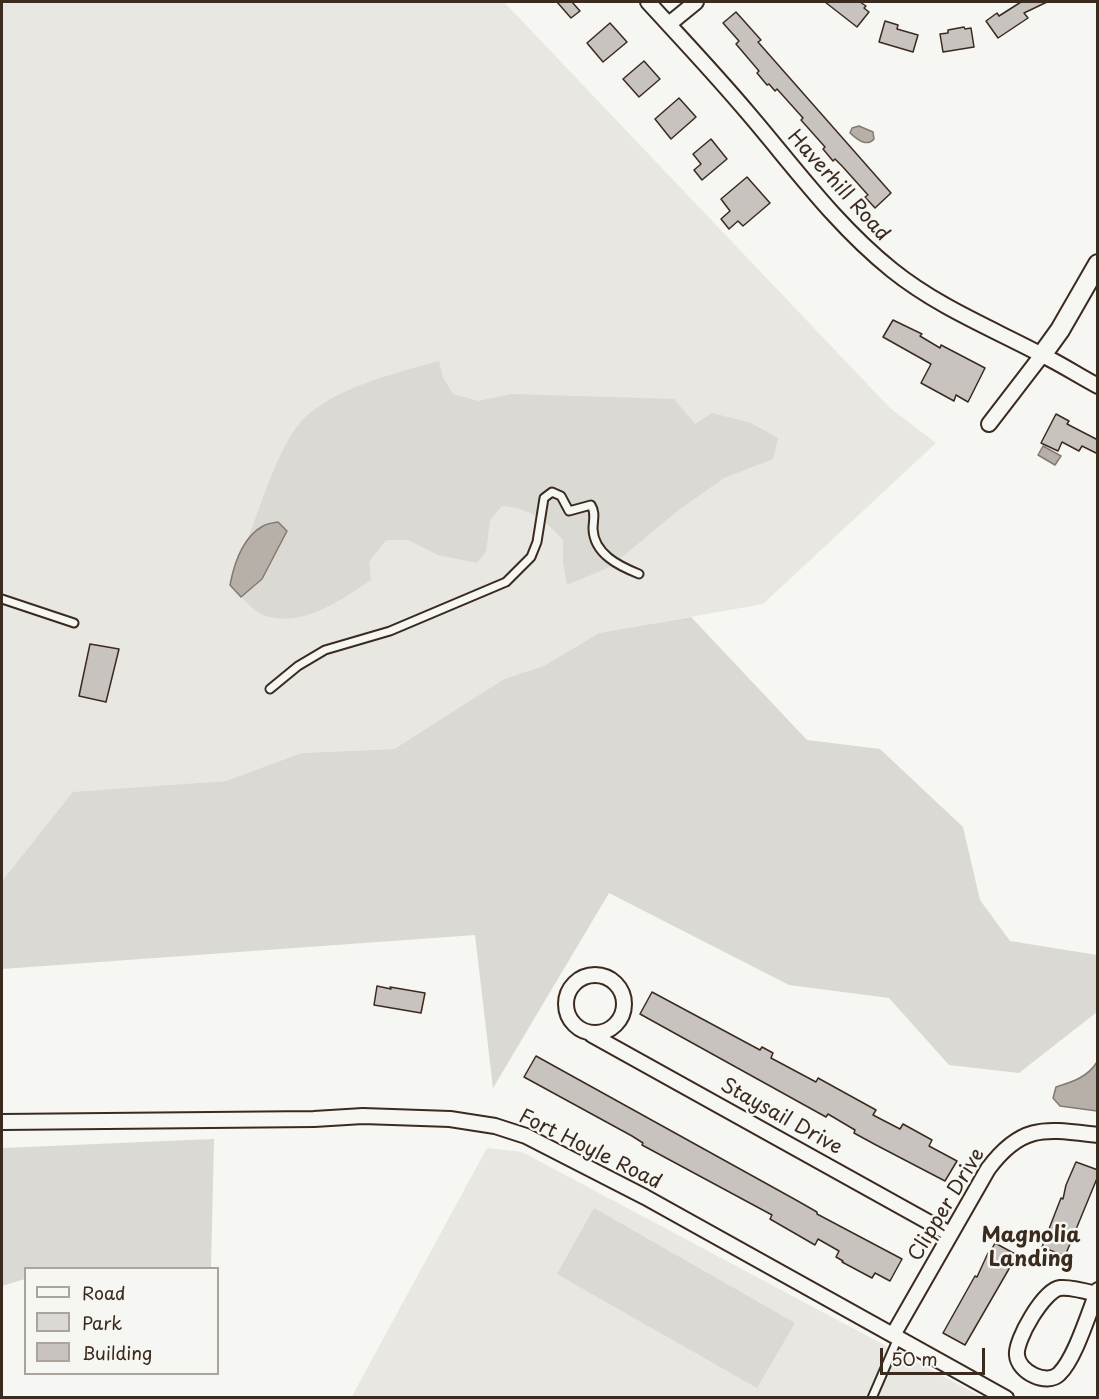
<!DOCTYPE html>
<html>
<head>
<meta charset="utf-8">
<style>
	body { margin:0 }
	#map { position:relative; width:1099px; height:1399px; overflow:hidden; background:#f6f6f2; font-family:"Playpen Sans",sans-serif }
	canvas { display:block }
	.frame { position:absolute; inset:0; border:3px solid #3b2a1e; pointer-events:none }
	.legend { position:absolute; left:24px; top:1267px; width:195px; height:108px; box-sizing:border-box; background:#f6f6f2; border:2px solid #aba49d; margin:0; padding:8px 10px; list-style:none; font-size:18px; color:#3b2a1e }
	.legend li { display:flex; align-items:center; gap:12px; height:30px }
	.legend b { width:30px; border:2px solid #aba49d }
	.scale { position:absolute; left:880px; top:1348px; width:105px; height:27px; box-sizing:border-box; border:3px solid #3b2a1e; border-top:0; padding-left:8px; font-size:18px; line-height:21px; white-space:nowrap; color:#3b2a1e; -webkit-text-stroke:4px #f6f6f2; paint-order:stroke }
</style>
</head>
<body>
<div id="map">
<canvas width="1099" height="1399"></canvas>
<div class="frame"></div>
<ul class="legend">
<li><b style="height:8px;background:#f6f6f2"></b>Road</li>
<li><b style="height:16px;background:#dad9d3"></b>Park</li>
<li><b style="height:16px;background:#c8c3be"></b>Building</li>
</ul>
<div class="scale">50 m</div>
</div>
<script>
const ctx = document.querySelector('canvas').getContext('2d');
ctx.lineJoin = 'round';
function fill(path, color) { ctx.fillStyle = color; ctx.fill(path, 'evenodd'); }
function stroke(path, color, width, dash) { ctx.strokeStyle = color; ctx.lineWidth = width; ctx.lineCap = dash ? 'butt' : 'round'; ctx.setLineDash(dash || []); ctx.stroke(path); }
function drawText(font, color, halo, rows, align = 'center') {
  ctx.font = font + ' "Playpen Sans",sans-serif'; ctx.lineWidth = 5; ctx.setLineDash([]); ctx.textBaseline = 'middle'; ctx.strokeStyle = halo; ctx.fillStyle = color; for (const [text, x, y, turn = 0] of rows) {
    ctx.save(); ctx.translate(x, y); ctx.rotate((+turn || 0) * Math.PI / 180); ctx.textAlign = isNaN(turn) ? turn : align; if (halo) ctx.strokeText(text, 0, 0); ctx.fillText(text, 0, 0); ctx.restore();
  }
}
fill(new Path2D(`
	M2 2H504L890 408 936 443 763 604 599 633 544 667 504 679 394 749 301 753 226 781 73 793 2 881Z
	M487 1148 522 1152 982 1397 351 1398Z`), '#e8e7e2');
fill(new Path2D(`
	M439 361 443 378 453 394 478 401 511 394 674 399 695 424 712 413 751 423 778 438 773 459 724 478 680 509 610 567 567 585 563 562V540C545 520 530 508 502 506L490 520 486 552 477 563 438 555 408 540H386L369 562 371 580C341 600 301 629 263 615 255 612 247 602 241 597L262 579 272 557 264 525 247 541C261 506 275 457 296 428 323 390 396 373 439 361Z
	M691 617 807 740 880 749 963 827 980 900 1010 941 1097 955V1012L1019 1073 949 1065 889 998 789 985 609 893 493 1088 475 935 2 969V881L73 792 226 781 301 753 394 749 504 679 544 666 599 633Z
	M214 1139 211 1268H26L25 1279 2 1286V1148Z
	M594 1208 795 1323 757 1388 557 1274Z`), '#dad9d3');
const water = new Path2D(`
	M859 126 873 132 874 139C866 148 856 138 850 133L852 128Z
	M1043 446 1061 456 1055 465 1038 455Z
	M278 522 287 531 262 579 241 597 230 585C234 564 243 537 263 526 267 523 273 523 278 522Z
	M1097 1062V1111L1060 1106 1053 1098 1056 1087C1072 1082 1088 1077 1097 1062Z`);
fill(water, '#b6b0a9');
stroke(water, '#857a71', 1.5);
const building = new Path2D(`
	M557 2H572L580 11 571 18Z
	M825 2H860L866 6 864 8 869 12 857 27Z
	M1021 2H1047L1024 13 1028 18 998 38 986 21 997 13 999 16Z
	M736 12 761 40 758 42 891 193 875 208 865 197 868 195 842 166 835 159 833 161 823 149 825 147 801 120 803 118 777 89 775 91 769 84 767 85 757 73 759 71 736 44 739 41 723 23Z
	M885 21 898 25 897 29 918 35 913 52 879 42Z
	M610 23 627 42 603 62 587 43Z
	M964 27 965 29 971 28 974 47 943 52 940 34 948 33V30Z
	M644 61 660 79 639 97 623 79Z
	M679 98 696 117 671 139 655 119Z
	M711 139 727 159 702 180 694 170 701 164 693 154Z
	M747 177 770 203 743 226 738 221 729 229 721 219 730 211 721 199Z
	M893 320 922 334 920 336 940 348 941 345 985 368 968 402 956 395 954 401 921 383 931 364 883 337Z
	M1056 414 1069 421 1067 424 1098 440V454L1082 446 1079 451 1062 442 1058 451 1041 443Z
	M90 644 119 649 106 702 79 696Z
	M377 986 391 989 390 987 425 993 421 1013 374 1005Z
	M652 992 760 1050 762 1047 773 1053 771 1058 816 1082 818 1078 876 1110 873 1115 900 1129 903 1124 932 1140 929 1146 957 1161 945 1181 876 1145 854 1133 855 1130 828 1114 826 1117 640 1014Z
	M536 1056 796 1200 817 1212V1214L902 1259 890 1281 875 1273 872 1278 842 1262 843 1261 836 1257 839 1251 818 1239 815 1245 770 1219 772 1215 642 1145 643 1143 632 1136 524 1077Z
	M1076 1162 1098 1170V1176L1065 1256 1042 1247 1061 1198 1063 1199 1066 1185Z
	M995 1243 1017 1255 965 1345 943 1333 975 1276 977 1277 988 1253 989 1254Z`);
fill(building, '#c8c3be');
stroke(building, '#3b2a1e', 1.5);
const service = new Path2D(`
	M2 599 74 623
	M270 689 298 666 325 650 390 631 506 582 531 557 537 542 544 498 552 492 561 496 569 511 591 505C596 513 593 520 593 529 594 554 619 566 639 574
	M872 1398 898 1338`);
const minor = new Path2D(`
	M648 2C682 39 716 75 748 113 795 168 836 225 892 270 938 307 991 328 1042 355 1061 364 1079 376 1098 386
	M669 24 696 2
	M989 424 1042 355
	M566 1004a29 29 0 1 1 58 0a29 29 0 1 1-58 0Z
	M592 1035 950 1234
	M2 1122 314 1119 363 1116 450 1119 495 1126 526 1136 645 1197 1006 1398
	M1096 1294C1085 1291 1071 1287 1060 1288 1044 1290 1015 1340 1017 1355 1018 1372 1047 1386 1059 1374 1075 1359 1089 1312 1098 1290
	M893 1335 988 1169C1022 1123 1046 1129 1098 1135`);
const tertiary = new Path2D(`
	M1042 355 1060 330 1098 264`);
stroke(service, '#3b2a1e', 11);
stroke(minor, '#3b2a1e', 18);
stroke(tertiary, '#3b2a1e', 22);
stroke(service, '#f6f6f2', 7);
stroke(minor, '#f6f6f2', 14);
stroke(tertiary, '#f6f6f2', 18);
drawText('20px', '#3b2a1e', '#f6f6f2', [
	["Haverhill Road",838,186,48],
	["Staysail Drive",781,1117,29],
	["Fort Hoyle Road",590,1150,26],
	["Clipper Drive",947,1205,-59]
]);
drawText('bold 21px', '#3b2a1e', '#f6f6f2', [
	["Magnolia",1031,1236],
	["Landing",1031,1260]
]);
</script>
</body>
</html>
